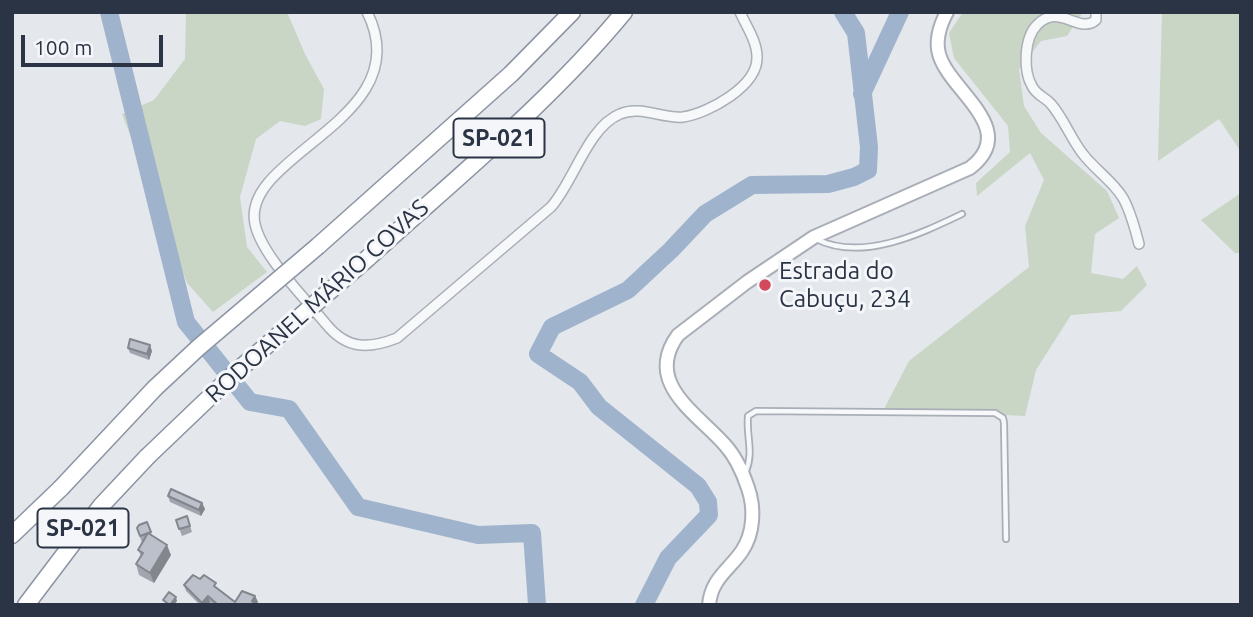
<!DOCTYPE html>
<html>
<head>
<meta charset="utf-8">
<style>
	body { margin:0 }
	#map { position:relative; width:1253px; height:617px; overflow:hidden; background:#e4e7ec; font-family:Ubuntu,sans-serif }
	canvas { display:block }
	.frame { position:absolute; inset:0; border:14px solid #2b3445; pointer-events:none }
	.scale { position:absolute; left:21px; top:35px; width:142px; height:32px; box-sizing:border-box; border:4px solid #2b3445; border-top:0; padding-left:9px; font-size:21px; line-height:24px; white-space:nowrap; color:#2b3445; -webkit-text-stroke:5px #f4f6f9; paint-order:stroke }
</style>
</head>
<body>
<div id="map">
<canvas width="1253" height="617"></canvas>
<div class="frame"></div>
<div class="scale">100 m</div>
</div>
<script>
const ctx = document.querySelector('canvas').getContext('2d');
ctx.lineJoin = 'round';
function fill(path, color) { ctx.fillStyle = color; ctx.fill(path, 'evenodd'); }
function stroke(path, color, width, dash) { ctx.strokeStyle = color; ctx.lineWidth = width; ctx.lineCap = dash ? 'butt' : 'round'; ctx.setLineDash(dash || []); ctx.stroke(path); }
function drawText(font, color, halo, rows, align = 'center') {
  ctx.font = font + ' Ubuntu,sans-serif'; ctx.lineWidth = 6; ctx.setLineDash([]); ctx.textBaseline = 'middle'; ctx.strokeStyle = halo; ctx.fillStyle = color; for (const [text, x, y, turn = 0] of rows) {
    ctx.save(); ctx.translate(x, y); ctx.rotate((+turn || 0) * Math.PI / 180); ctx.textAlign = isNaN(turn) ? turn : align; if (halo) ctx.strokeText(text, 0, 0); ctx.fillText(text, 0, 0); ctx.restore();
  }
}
fill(new Path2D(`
	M186 12H287L305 54 324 89 321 119 305 126 280 121 256 139 240 197 247 247 267 272 213 312 187 283 122 114 154 100 185 59Z
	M963 12H1083L1067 36 1041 41 1019 69 1024 106 1041 133 1107 191 1119 218 1095 234 1091 273 1123 279 1137 266 1147 285 1121 311 1071 315 1036 370 1025 416 884 409 909 361 1029 267 1025 226 1044 180 1030 153 977 196 976 183 1010 152 1008 126 954 58 949 33Z
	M1162 12H1241V152L1219 119 1158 161Z
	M1241 193V253H1235L1201 220Z`), '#c9d6c5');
stroke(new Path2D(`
	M109 12 186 322 250 402 289 409 358 507 478 535 532 533 537 605
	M862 94 900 12
	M644 605 668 558 709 515 708 502 698 486 599 407 580 382 538 354 552 327 628 290 671 250 705 214 752 185 828 184 854 177 868 170 869 147 856 33 843 12`), '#9fb4cc', 18);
const lane = new Path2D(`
	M816 239C862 262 920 234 962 214
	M746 471C754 452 746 436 748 416L756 411 995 413 1003 418 1004 423 1006 539`);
const street = new Path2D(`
	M367 12C421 119 240 154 255 224 262 256 305 298 326 324 347 350 369 349 397 338L551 207C574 181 588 127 620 114 640 105 663 119 683 117 709 113 758 86 757 57 757 41 746 26 740 12
	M1096 12V20C1079 35 1059 2 1037 25 1024 38 1023 71 1032 86 1036 95 1045 97 1051 104 1064 119 1071 139 1083 154 1095 170 1113 181 1123 198 1131 212 1135 229 1139 244`);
const secondary = new Path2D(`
	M709 605C711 579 729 570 742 551 754 533 755 508 748 488 743 473 736 457 725 445 697 413 643 383 678 335L747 282 814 237 970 168C1021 129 949 91 939 54 935 39 940 25 947 12`);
const highway = new Path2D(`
	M318 246 511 74 572 12
	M368 258C455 179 549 103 624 12
	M12 535 61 488
	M26 605 101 506 147 457`);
stroke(lane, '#a9aeb7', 8);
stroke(street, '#a9aeb7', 12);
stroke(secondary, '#a9aeb7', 16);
stroke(highway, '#8b94a3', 19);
stroke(lane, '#f7f8fa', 4.5);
stroke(street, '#f7f8fa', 9);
stroke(secondary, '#fff', 12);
stroke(highway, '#fff', 16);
const highwayBridge = new Path2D(`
	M147 457 237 371 368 258
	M61 488 155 388 199 347 318 246`);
stroke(highwayBridge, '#8b94a3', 19, []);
stroke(highwayBridge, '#fff', 16);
fill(new Path2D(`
	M128 348 152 351 149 360 130 353Z
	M168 496 202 503 205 509 201 516 170 502Z
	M187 516 192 532 182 536 176 520Z
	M147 522 152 536 171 555 154 583 139 575 136 564 141 556 138 550 142 543 137 528Z
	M200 579 219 589 235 602 255 596 258 602 256 605H213L210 602 208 605H200L186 591 184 585Z`), '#a1a5ae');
fill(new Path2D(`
	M150 345 152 351 149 360 147 354Z
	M202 503 205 509 201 516 199 510Z
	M167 545 171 555 154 583 150 573Z
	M208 596 210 602 208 605H203L202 603Z
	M255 596 258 602 255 605 252 601Z
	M176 597 177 601 174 605H170Z`), '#83868d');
const building = new Path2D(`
	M130 339 150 345 147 354 128 348Z
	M171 489 202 503 199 510 168 496Z
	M187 516 190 526 179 529 176 520Z
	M147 522 151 532 140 536 137 528 139 525Z
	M148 533 167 545 150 573 136 564 143 553 138 550Z
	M193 575 200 579 204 575 216 583 214 586 235 602 242 591 255 596 252 601 256 605H218L208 596 202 603 184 585Z
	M169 592 176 597 170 605 163 600Z`);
fill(building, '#bbc0ca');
stroke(building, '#83868d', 2);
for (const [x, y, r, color] of [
	[765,285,7,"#d1495b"]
]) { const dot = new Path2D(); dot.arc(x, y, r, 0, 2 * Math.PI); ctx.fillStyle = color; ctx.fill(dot); stroke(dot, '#f4f6f9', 2.5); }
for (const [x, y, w] of [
	[499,138,91],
	[83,528,91]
]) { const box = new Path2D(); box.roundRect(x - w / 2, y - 19.5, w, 39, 5); ctx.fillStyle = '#f4f6f9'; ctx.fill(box); stroke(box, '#2b3445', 2); }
drawText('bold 23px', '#2b3445', null, [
	["SP-021",499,138],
	["SP-021",83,528]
]);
drawText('24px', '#2b3445', '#f4f6f9', [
	["Estrada do",779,271],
	["Cabuçu, 234",779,299]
], 'left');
drawText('24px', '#2b3445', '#f4f6f9', [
	["RODOANEL MÁRIO COVAS",317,301,-42]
]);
</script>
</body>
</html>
